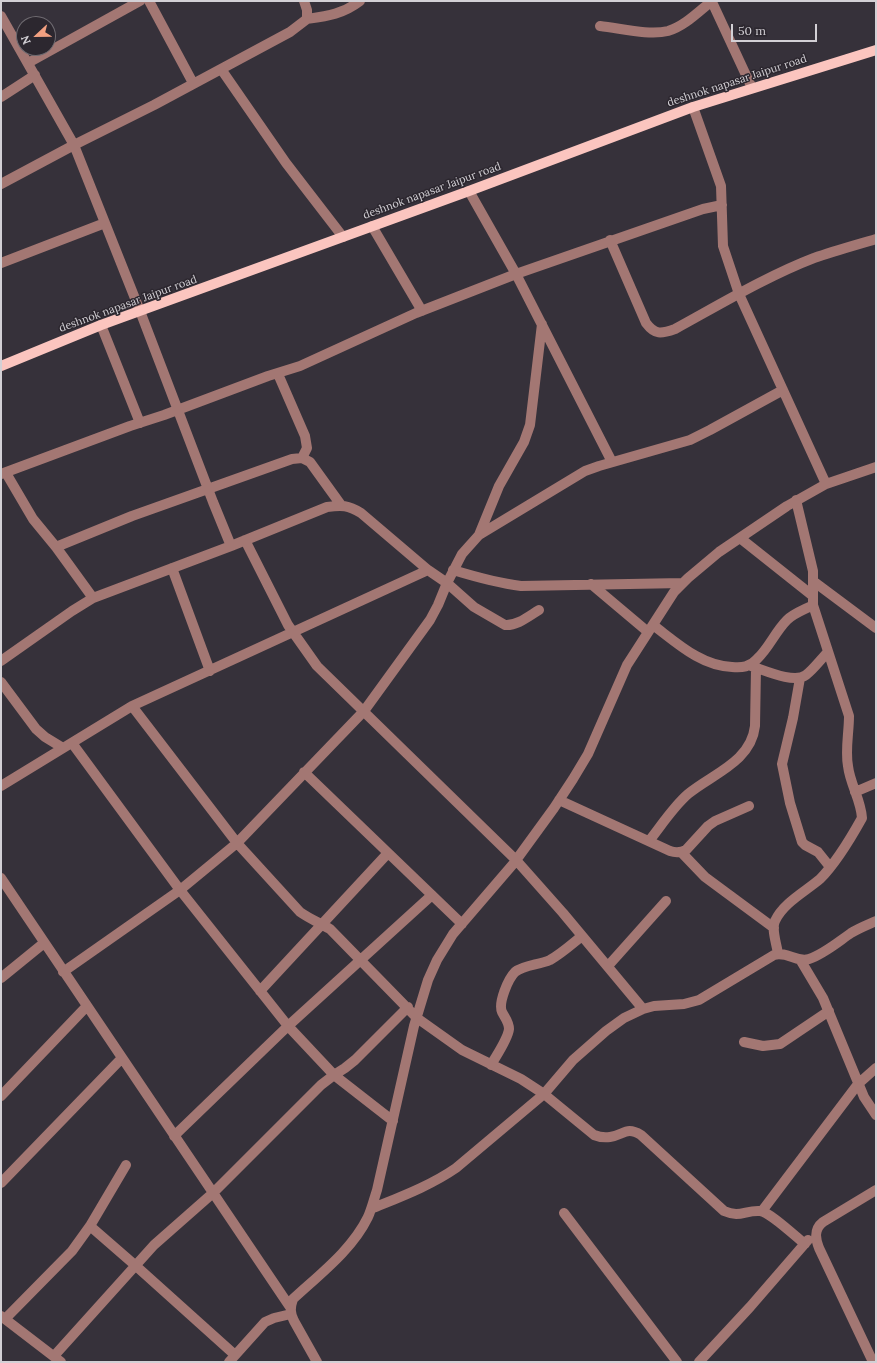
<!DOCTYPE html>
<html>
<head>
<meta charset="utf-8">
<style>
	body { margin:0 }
	#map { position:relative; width:877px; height:1363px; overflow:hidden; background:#36313a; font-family:Lora,serif }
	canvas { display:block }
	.frame { position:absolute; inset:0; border:2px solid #d3d0d5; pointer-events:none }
	.north { position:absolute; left:16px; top:16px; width:40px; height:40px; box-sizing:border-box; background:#2c272f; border:1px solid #6f6b71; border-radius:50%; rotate:248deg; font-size:11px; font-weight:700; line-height:16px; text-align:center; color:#d3d0d5 }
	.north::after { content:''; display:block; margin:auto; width:14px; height:18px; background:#f2a081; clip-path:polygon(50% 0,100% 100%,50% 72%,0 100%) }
	.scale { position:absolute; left:731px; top:24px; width:86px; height:18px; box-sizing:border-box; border:2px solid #d3d0d5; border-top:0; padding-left:5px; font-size:12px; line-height:14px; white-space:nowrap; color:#d3d0d5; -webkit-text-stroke:3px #2c272f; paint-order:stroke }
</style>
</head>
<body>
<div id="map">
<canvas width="877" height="1363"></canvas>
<div class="frame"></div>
<div class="north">N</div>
<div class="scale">50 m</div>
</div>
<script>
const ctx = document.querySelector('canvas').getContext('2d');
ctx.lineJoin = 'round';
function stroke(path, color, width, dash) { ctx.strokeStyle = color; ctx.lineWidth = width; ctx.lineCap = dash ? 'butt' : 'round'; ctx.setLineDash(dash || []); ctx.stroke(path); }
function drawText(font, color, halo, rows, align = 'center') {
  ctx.font = font + ' Lora,serif'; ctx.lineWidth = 3; ctx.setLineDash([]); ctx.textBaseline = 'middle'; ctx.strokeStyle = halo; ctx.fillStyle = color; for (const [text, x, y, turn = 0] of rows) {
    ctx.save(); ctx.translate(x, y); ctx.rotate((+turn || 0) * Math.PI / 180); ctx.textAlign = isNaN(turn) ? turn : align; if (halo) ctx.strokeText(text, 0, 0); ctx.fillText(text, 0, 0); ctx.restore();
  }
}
stroke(new Path2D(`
	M149 1 193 83
	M712 2 752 88
	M1 16 74 145 140 311 213 502 231 546
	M307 19C328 16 343 14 360 1
	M600 26C620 28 649 36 668 31 685 26 699 11 712 1
	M28 63 140 1
	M221 69 286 163 343 237
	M1 97 35 75
	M693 107 721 186 723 246 739 294 826 484
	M1 184 74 145 154 105 290 32 307 19V10L304 1
	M469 191 516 274 612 462
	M372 226 422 311
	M610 240 646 323C655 335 661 334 675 329 719 305 767 276 814 258 834 251 856 245 876 239
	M1 263 105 223
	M101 325 140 423
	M278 374 305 436 307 448 302 458
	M6 473 33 519 56 547 93 598
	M1 474 130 426 164 415 268 376 300 366 416 313 516 274 703 209 722 205
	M479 535 499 486 524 442 530 425 542 324
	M740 538 813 596
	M245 540 288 625 317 666 516 860 563 913 643 1009
	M56 547 132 516 292 459 302 458 310 462 341 505
	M172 568 210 671
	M453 570C476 577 497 583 521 586L683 583
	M813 581 876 628
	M591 584 648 632
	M653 625C677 643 701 666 732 667 742 668 750 667 757 659 769 648 775 632 787 620 794 613 804 610 813 605
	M1 661 72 611 93 598 231 546 327 507C342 505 348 505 361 513L428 570 447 583 474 607 505 625C517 626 529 616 539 610
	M751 666C764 670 794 684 806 675 814 669 821 659 828 652
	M800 678 793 718 782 764 790 803 802 842 805 845 818 852 830 867
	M1 682 36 729 45 737 63 748
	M132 706 237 843 300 912C310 919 320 923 330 929L417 1018 462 1050 521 1079 544 1094 594 1135C599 1137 604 1138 610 1137 624 1135 626 1126 641 1135L724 1211C740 1218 745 1210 760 1211 770 1212 796 1237 805 1244
	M72 743 180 890 288 1026 334 1075 393 1121
	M304 772 462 924
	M1 786 132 706 428 570
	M855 792 876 783
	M559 800 670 851C676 853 680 853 686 850L708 826 715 821 749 806
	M649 841C661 826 673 807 688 794 712 774 751 762 755 726L756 668
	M681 852 705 877 774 928
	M1 878 290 1307
	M778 954C777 945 771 929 775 921 783 903 806 891 820 879 834 865 852 836 862 818 861 800 850 784 848 766 845 750 849 733 849 716L813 605V571L796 500
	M801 961 823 998 864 1097 876 1115
	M608 966 666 901
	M63 972 180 890 237 843 364 711 430 620 438 605 447 583 462 554 479 535 585 471 599 466 690 440 710 430 783 390
	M1 978 44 943
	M260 991 388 853
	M744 1042 763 1046 780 1044 829 1011
	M491 1065C496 1056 508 1039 509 1029 509 1022 505 1018 502 1012 498 1003 508 979 515 972 524 965 539 965 550 960 561 954 572 944 582 936
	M1 1096 87 1006
	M174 1136 288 1026 432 895
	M1 1183 122 1058
	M371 1209C400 1197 430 1186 456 1168L544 1094 573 1060 606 1031 624 1018 643 1009 654 1006 684 1004 699 1000 774 955C787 951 797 963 809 959 824 954 838 942 851 933 859 928 867 925 876 921
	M762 1211 858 1084 876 1068
	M564 1213 677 1362
	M90 1226 136 1266 235 1355
	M1 1316 61 1362
	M5 1319 72 1251 90 1226 126 1165
	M54 1356 154 1245 213 1193 321 1085 334 1075 345 1068 355 1060 408 1007
	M229 1362 265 1322 274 1318 291 1314
	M317 1362 294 1321C290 1313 290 1308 293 1299 320 1274 352 1250 368 1217 372 1208 374 1199 377 1190L414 1026 428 980 437 960 453 934 514 863 554 808 573 779 588 754 627 665 674 592 688 578 719 552 787 506 826 484 876 467
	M699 1362 750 1307 808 1240
	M873 1362 819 1248C815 1238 814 1229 823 1222L876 1190`), '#a37773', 10);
stroke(new Path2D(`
	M1 366 101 325 469 191 693 107 876 50`), '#fbc5bf', 10);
drawText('11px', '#d3d0d5', '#2c272f', [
	["deshnok napasar Jaipur road",737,81,-18],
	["deshnok napasar Jaipur road",432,191,-20],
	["deshnok napasar Jaipur road",128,304,-20]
]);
</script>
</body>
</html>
